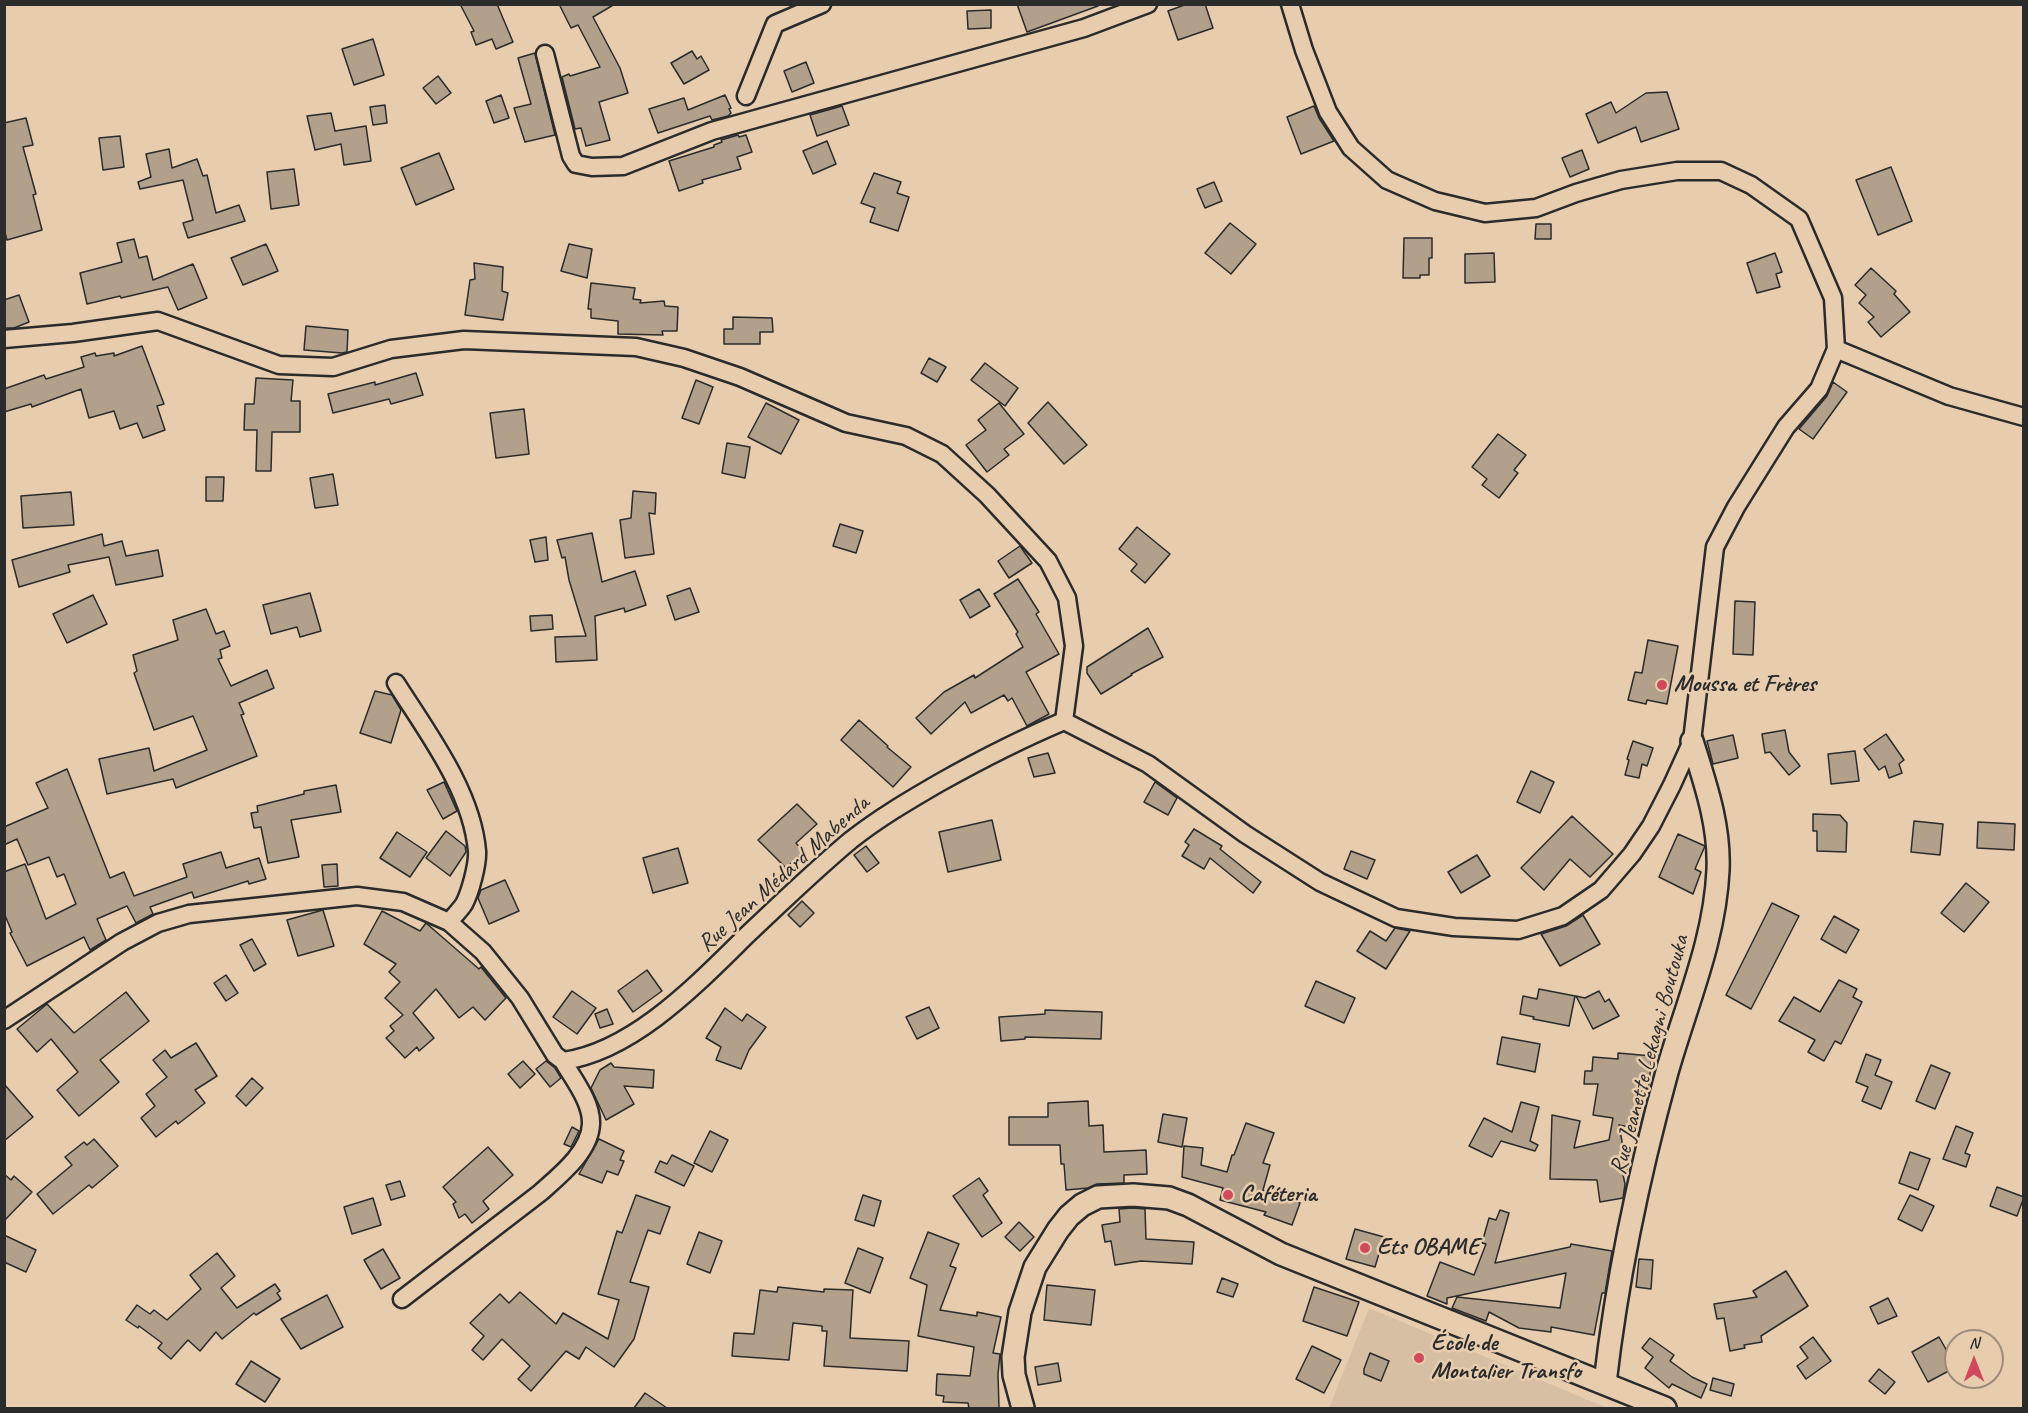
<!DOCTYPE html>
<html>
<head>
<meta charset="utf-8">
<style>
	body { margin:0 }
	#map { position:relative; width:2028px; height:1413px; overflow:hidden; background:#e7ccae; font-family:Caveat,sans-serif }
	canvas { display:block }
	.frame { position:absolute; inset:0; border:6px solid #2b2b2b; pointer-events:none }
	.north { position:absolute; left:1944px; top:1329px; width:60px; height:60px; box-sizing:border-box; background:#e7ccae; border:2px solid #9c8c7a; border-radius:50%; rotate:0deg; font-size:16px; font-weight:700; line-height:24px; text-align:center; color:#2b2b2b }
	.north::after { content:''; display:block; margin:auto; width:21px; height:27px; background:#d1495b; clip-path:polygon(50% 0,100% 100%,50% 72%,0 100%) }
</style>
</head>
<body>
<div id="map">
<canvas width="2028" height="1413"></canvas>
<div class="frame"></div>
<div class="north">N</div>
</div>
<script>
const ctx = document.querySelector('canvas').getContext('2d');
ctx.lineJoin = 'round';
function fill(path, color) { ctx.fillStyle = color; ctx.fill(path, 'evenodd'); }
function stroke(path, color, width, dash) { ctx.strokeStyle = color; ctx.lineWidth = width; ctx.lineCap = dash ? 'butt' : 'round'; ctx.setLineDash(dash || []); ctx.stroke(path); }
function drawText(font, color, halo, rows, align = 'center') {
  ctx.font = font + ' Caveat,sans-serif'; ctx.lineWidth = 5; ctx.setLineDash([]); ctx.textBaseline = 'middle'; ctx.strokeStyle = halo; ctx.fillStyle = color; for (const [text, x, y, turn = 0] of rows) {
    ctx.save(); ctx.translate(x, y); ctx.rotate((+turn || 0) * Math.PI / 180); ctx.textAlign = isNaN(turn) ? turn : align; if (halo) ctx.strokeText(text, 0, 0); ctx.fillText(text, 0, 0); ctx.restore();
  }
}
fill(new Path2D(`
	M1369 1308 1607 1408H1329Z`), '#d7bfa3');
const building = new Path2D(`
	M460 4H497L513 42 496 49 492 39 476 45 471 32 474 31Z
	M559 4H615L593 17 620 68 628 93 599 102 610 140 586 146 581 128 575 129 562 77 569 74 570 76 600 67 578 25 571 28Z
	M1017 4H1097L1098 6 1027 32Z
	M1187 4H1205L1213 28 1178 40 1168 11Z
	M991 10V28L968 29 967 11Z
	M373 39 384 75 354 85 342 49Z
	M692 51 697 59 701 56 709 70 684 84 671 63Z
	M535 53 555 135 525 142 514 108 531 104 518 58Z
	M806 62 814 83 792 92 784 71Z
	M438 76 451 93 436 104 423 88Z
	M1667 92 1679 129 1641 142 1636 127 1598 143 1586 114 1611 102 1616 113 1646 93Z
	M501 95 509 118 494 123 486 101Z
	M725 95 731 108 729 109 731 113 728 116 712 120 710 116 658 133 649 109 684 98 688 110Z
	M385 105 387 123 373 125 370 107Z
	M842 106 849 125 817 136 810 115Z
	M1314 106 1319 118 1334 141 1301 154 1287 117Z
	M331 113 335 131 366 126 371 161 344 165 341 144 315 150 307 116Z
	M26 118 33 145 23 147 36 194 33 195 42 230 7 240 4 229V123Z
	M738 135 739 137 746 135 752 152 737 157 741 169 702 180 703 183 679 191 669 161 714 147V145L722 142 721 140Z
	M120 136 124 167 103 170 99 138Z
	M827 141 836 164 813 174 803 151Z
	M169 149 172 168 197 159 203 176 207 175 216 213 239 205 245 221 188 238 183 223 193 220 183 180 140 189 138 182 151 177 146 154Z
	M1582 150 1589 169 1570 177 1562 158Z
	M439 153 454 189 416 205 401 168Z
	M1891 167 1912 221 1878 235 1856 180Z
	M294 169 299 205 271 209 267 172Z
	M874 173 901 182 897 193 909 197 898 231 870 222 875 208 861 203Z
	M1214 182 1222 201 1205 208 1197 189Z
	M1230 223 1256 244 1231 274 1205 253Z
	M1536 224H1551V239H1535Z
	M1404 238H1432V258H1429V275H1420V278H1403Z
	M134 239 139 258 147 256 153 280 193 264 207 298 178 310 168 287 121 298 120 296 87 304 80 273 122 262 117 243Z
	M266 244 278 271 243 285 231 258Z
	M569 244 592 249 587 278 561 271Z
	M1494 253 1495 282 1465 283V254Z
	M1775 253 1782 272 1776 274 1780 287 1757 293 1747 263Z
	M474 263 503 267 502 291 508 293 503 320 465 315 470 280 475 279Z
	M1871 268 1896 291 1894 294 1910 312 1881 337 1868 322 1874 317 1859 303 1866 295 1855 285Z
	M591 283 635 288 633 299 641 300 640 303 664 301 665 306 678 307 677 331H662L663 335 618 334V321L591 318V309H588Z
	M19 295 29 322 14 328H4V300Z
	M733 317 772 318 773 332H760V344H724V329H733Z
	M306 326 348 330 347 352 342 353 304 350Z
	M142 346 164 404 157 406 165 430 143 438 137 423 120 429 114 411 89 418 81 389 32 407 31 404 4 412V389L44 375 46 379 84 367 81 357 95 353 96 356 114 353V356Z
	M929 358 946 367 937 382 921 373Z
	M985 363 1018 388 1005 406 971 380Z
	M416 373 423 395 391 404 389 399 333 413 328 394 375 382V385Z
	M256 378 293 380 291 401H300V432H272L271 471H256L257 430H244L245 404H254Z
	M696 380 713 387 699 424 682 418Z
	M1833 382 1847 392 1813 439 1799 429 1827 396Z
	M1048 402 1087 445 1064 464 1028 423Z
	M766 403 799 420 781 454 748 437Z
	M999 403 1024 434 1004 449 1009 455 987 472 966 445 986 430 978 420Z
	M524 409 529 454 496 458 490 413Z
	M1498 434 1526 455 1514 470 1518 473 1499 498 1482 485 1487 479 1472 467Z
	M727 443 750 447 745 478 722 473Z
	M333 474 338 505 315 508 310 478Z
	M206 477H224L223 501H206Z
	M633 491 656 493 655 514 649 513 654 554 625 558 620 520 631 518Z
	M71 492 74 525 23 528 21 496Z
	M840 524 863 531 856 553 833 546Z
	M1137 527 1170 554 1145 583 1131 571 1137 564 1119 549Z
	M592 533 602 582 635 571 646 605 625 612 624 608 595 616 597 660 556 662 555 637 586 636 569 580 565 557 562 558 557 540Z
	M102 534 104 546 122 541 126 556 158 550 163 576 116 585 109 557 68 565 70 572 19 587 12 560Z
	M546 537 548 560 535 562 530 540Z
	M1020 546 1032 563 1009 578 998 561Z
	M1018 579 1039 612 1036 614 1059 654 1026 672 1049 714 1027 726 1012 698 1008 701 1004 695 971 713 965 702 931 734 916 718 944 692 974 675 975 678 1023 647 1016 634 1018 632 994 594Z
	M690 588 699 612 675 620 667 596Z
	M979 589 990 606 970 618 960 600Z
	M310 593 321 631 300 637 297 627 271 634 263 605Z
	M93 595 107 624 67 643 53 614Z
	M1735 601 1755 602 1753 655 1733 654Z
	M206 609 216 634 224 631 230 646 220 650 222 658 218 659 231 686 267 670 274 688 239 703 244 714 241 715 257 756 176 788 173 779 107 794 99 759 149 748 154 771 207 750 193 716 154 730 134 673 137 671 133 655 178 640 173 620Z
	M552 615 553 629 531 631 530 616Z
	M1148 628 1163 657 1131 674 1132 675 1101 694 1087 673V667Z
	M1648 640 1678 646 1667 704 1647 700 1646 704 1628 700 1635 672 1642 673Z
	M375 691 392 695 401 710 391 743 360 733Z
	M859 720 888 746 887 747 911 767 893 787 841 740Z
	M1785 730 1789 752 1800 766 1789 775 1770 752 1765 753 1762 734Z
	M1886 734 1904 760 1899 764 1902 773 1889 778 1885 766 1879 770 1864 749Z
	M1733 735 1738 758 1713 764 1707 741Z
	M1633 741 1653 748 1647 766 1642 764 1639 778 1625 775 1629 760 1627 759Z
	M1855 751 1859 781 1831 784 1828 754Z
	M1048 753 1055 773 1034 777 1028 758Z
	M67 769 110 878 124 872 134 896 187 877 183 864 221 852 226 868 259 858 266 879 249 884 248 881 194 898 192 892 150 907 153 914 136 923 127 906 97 919 106 940 90 950 84 937 27 966 10 933 12 932 4 913V872L25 864 46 919 76 904 64 874 57 877 49 857 28 865 17 839 4 845V827L48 808 36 783Z
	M1531 771 1554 782 1540 813 1517 802Z
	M444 782 457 811 443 819 427 790Z
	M1155 782 1177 798 1168 815 1144 802Z
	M336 785 341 812 291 820 299 857 268 863 261 827 254 828 251 813 258 812 257 806 304 794V791Z
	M797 804 817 824 796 843 804 852 786 868 758 840Z
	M1813 814 1840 815 1847 823 1846 852 1817 851V831H1813Z
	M1572 816 1613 854 1590 877 1570 859 1544 890 1521 868Z
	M992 820 1001 860 948 872 939 832Z
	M1914 821 1943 824 1940 855 1911 852Z
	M1978 822 2015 824 2014 850 1977 848Z
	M1194 829 1222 846 1220 849 1261 882 1253 893 1210 858 1204 869 1182 856 1189 845 1185 842Z
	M446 831 465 846 466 852 450 876 426 858Z
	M397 832 427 852 410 877 380 858Z
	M1678 834 1705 846 1695 869 1701 872 1693 894 1659 877Z
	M866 846 879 863 867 872 854 855Z
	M678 848 688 883 653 893 643 858Z
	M1351 851 1375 860 1367 879 1344 869Z
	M1477 855 1490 876 1461 893 1448 872Z
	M337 864 338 886 324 887 322 865Z
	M505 880 519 911 489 924 478 898 481 890Z
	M1966 883 1989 902 1964 932 1941 913Z
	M802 901 814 913 800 927 788 915Z
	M1772 903 1799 916 1751 1009 1726 995Z
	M323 910 334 946 298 956 287 920Z
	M382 911 420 931 426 923 479 969 481 967 506 998 485 1020 473 1007 459 1018 436 989 413 1013 434 1038 419 1051 417 1047 405 1058 386 1038 394 1031 390 1026 403 1015 385 998 400 982 389 972 396 964 364 944Z
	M1583 915 1600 944 1560 966 1541 934 1566 926Z
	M1834 916 1859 930 1846 953 1821 939Z
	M1395 928 1410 931 1386 969 1357 951 1370 931 1386 941Z
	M252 939 266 964 254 971 240 945Z
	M647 970 662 991 633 1012 618 991Z
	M226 975 238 993 226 1001 214 983Z
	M1839 980 1857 989 1853 997 1862 1002 1841 1044 1835 1041 1824 1061 1808 1052 1815 1040 1779 1021 1794 997 1820 1012Z
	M1316 981 1355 998 1344 1023 1305 1006Z
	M1539 989 1575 996 1569 1026 1533 1019 1534 1017 1520 1014 1523 996 1537 999Z
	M572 991 596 1008 577 1034 553 1017Z
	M1599 991 1605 1002 1609 999 1619 1016 1593 1029 1576 996 1585 998Z
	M126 992 149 1021 100 1060 119 1082 79 1116 57 1090 78 1072 51 1039 37 1052 17 1029 47 1004 74 1033Z
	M929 1007 939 1028 917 1039 906 1017Z
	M725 1008 742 1021 747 1014 766 1027 749 1050 741 1069 716 1060 721 1047 706 1038Z
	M607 1009 613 1024 600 1028 595 1014Z
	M1045 1010 1102 1012 1101 1039 1025 1037V1039L1001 1041 999 1017 1045 1014Z
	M1502 1037 1540 1044 1535 1072 1497 1064Z
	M196 1043 217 1076 195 1090 205 1103 178 1124 176 1121 156 1137 141 1118 155 1106 146 1094 167 1077 153 1060 165 1050 171 1058Z
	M1618 1053 1652 1056 1648 1092 1641 1091 1634 1128 1619 1125 1627 1169 1622 1170 1625 1184 1623 1198 1600 1202 1597 1180 1550 1179 1552 1115 1580 1121 1574 1148 1609 1140 1613 1118 1593 1115 1598 1084H1584L1585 1071H1592L1593 1057 1618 1059Z
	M1866 1054 1881 1060 1875 1075 1892 1082 1881 1109 1862 1101 1868 1087 1856 1082Z
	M523 1061 535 1074 520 1088 508 1074Z
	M546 1061 555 1068 561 1078 550 1087 536 1069Z
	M611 1063 614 1067 654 1070 653 1088 624 1086 634 1104 606 1120 591 1088 600 1070Z
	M1931 1065 1950 1073 1935 1109 1916 1101Z
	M252 1078 263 1088 246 1106 236 1096Z
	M4 1084 33 1117 4 1141Z
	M1088 1101 1089 1126 1103 1125 1104 1152 1146 1150 1147 1174 1124 1175V1183L1097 1184 1088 1188 1066 1190 1064 1164H1061L1060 1145H1009V1117H1048V1103Z
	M1521 1102 1539 1107 1530 1141 1538 1145 1535 1151 1501 1141 1492 1157 1469 1146 1484 1118 1512 1132Z
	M1163 1114 1187 1118 1182 1147 1158 1142Z
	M1246 1123 1274 1133 1263 1163 1270 1165 1263 1190 1300 1203 1292 1225 1264 1215 1266 1212 1220 1200 1223 1188 1182 1177 1184 1146 1203 1148 1201 1165 1227 1172 1232 1155H1234Z
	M1956 1126 1973 1133 1965 1153 1970 1155 1966 1167 1943 1159Z
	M572 1127 579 1131 571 1147 564 1144Z
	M710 1131 728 1140 712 1172 694 1163Z
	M94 1139 118 1166 92 1188 89 1185 53 1214 37 1194 72 1165 65 1157 84 1142 87 1145Z
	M599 1139 624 1151 620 1160 624 1161 618 1175 607 1171 602 1183 579 1174Z
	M488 1147 513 1175 483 1201 489 1209 472 1223 465 1214 459 1218 453 1204 456 1202 443 1187Z
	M1910 1152 1930 1159 1918 1190 1899 1183Z
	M672 1155 694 1166 684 1186 655 1172 660 1161 667 1164Z
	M4 1174 11 1180 14 1176 32 1192 4 1221Z
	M979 1178 988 1191 983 1195 1002 1223 982 1237 953 1196Z
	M400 1181 405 1196 391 1200 386 1185Z
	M1997 1187 2024 1197 2017 1216 1990 1206Z
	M636 1195 670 1207 660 1234 648 1230 630 1282 649 1287 634 1339 614 1367 586 1347 579 1359 566 1351 531 1391 518 1379 530 1366 502 1339 483 1360 472 1350 484 1336 470 1323 500 1294 509 1303 520 1292 556 1324 563 1313 608 1339 619 1300 598 1294 617 1231 622 1233Z
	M863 1195 881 1201 874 1226 855 1220Z
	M1910 1195 1934 1206 1922 1231 1898 1219Z
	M373 1198 381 1225 352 1234 344 1207Z
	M1133 1208 1145 1209 1146 1239 1194 1242 1192 1264 1141 1261 1115 1265 1111 1241 1105 1242 1102 1225 1120 1222 1119 1209Z
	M1500 1210 1509 1213 1495 1263 1570 1247 1571 1244 1612 1251 1605 1293H1602L1594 1335 1551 1327V1332L1519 1328 1489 1312 1486 1321 1452 1308 1457 1297 1560 1308 1566 1273 1447 1298V1304L1427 1296 1440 1262 1474 1275 1486 1244 1482 1243 1489 1218 1496 1220Z
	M1019 1222 1034 1237 1020 1251 1005 1237Z
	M1355 1229 1384 1237 1375 1267 1346 1259Z
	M699 1232 722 1241 710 1273 687 1264Z
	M928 1232 959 1244 950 1266 956 1268 940 1310 977 1316V1312L1001 1317 993 1353 1000 1354 998 1374 999 1408H969L968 1403 943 1402 944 1396 936 1395 937 1374 970 1376 974 1347 918 1336 927 1285 910 1278Z
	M4 1235 36 1250 26 1272 4 1262Z
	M858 1248 883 1258 870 1293 845 1283Z
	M383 1249 400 1278 381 1289 364 1260Z
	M217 1253 235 1276 221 1288 237 1308 275 1284 280 1291 277 1293 281 1299 256 1315 254 1313 222 1339 216 1332 200 1351 188 1340 171 1359 158 1348 162 1343 139 1326 138 1328 126 1320 137 1305 150 1314 154 1310 167 1320 201 1289 190 1275Z
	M1639 1259 1653 1260 1651 1289 1636 1287Z
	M1786 1271 1808 1306 1761 1336 1762 1342 1744 1345 1745 1348 1730 1351 1724 1318 1717 1319 1714 1304 1757 1297 1753 1291Z
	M1222 1278 1238 1284 1233 1297 1217 1292Z
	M1047 1285 1095 1290 1091 1325 1044 1320Z
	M778 1287 824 1292V1289L853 1290 850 1338 909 1341 907 1371 824 1366 827 1331H822V1326L793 1323 789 1360 732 1356 734 1333 754 1334 760 1290 777 1292Z
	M1314 1287 1359 1302 1347 1336 1303 1321Z
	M327 1295 343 1327 301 1349 281 1319Z
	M1888 1298 1897 1316 1878 1324 1870 1307Z
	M1813 1337 1831 1361 1806 1379 1797 1366 1808 1358 1800 1347Z
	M1939 1337 1956 1367 1928 1382 1912 1352Z
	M1650 1338 1674 1355 1670 1361 1692 1377 1707 1384 1701 1398 1672 1384 1669 1388 1645 1368 1653 1357 1642 1348Z
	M1312 1346 1341 1360 1324 1393 1296 1379Z
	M1370 1353 1389 1361 1381 1381 1364 1374V1369Z
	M251 1361 280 1379 265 1402 236 1384Z
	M1058 1363 1061 1381 1038 1385 1035 1367Z
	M1879 1369 1895 1382 1885 1394 1869 1381Z
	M1713 1378 1734 1384 1731 1396 1710 1390Z
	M645 1393 667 1408H634Z`);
fill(building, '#b2a08a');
stroke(building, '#2b2b2b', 1.5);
const minor = new Path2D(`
	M545 54 571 156 576 164 592 167 623 166 712 131 1084 28 1148 4
	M746 96 775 24 822 4
	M4 339 73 333 158 321 279 365 333 367 391 349 464 340 636 347 684 358 740 377 846 423 906 436 942 454 987 495 1048 561 1067 598 1074 646 1064 721
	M1836 349 1949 396 2024 417
	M396 683C427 732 472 791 477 851 478 864 470 893 464 904 460 910 454 916 449 922
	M1064 721 1148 764 1245 834 1320 882 1396 918 1454 927 1518 930 1563 916 1601 890 1632 854 1651 826 1672 785 1692 741 1715 547 1736 507 1786 427 1819 389 1836 349 1833 298 1799 219 1751 185 1721 171H1677L1621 180 1576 193 1536 208 1485 213 1435 201 1387 180 1351 148 1328 112 1304 50 1290 4
	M4 1020 122 942 158 923 189 914 357 896 403 902 449 922 483 952 520 998 555 1055 563 1061C634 1051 698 983 747 935 781 903 815 870 851 840 879 818 908 801 939 783 980 760 1021 739 1064 721
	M402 1299 540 1193C559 1176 590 1152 591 1124 592 1102 573 1079 563 1061`);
const tertiary = new Path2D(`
	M1605 1383C1617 1278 1639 1174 1667 1072 1686 1005 1715 940 1718 870 1720 825 1705 783 1692 741
	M1023 1408 1014 1375 1013 1357 1020 1312 1035 1267 1058 1230 1069 1216 1082 1205 1098 1197 1133 1195 1169 1198 1188 1205 1281 1254 1665 1408`);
stroke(minor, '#2b2b2b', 21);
stroke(tertiary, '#2b2b2b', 26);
stroke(minor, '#e7ccae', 16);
stroke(tertiary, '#e7ccae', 21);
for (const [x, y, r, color] of [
	[1662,685,6,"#d1495b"],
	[1228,1195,6,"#d1495b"],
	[1365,1248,6,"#d1495b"],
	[1419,1358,6,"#d1495b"]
]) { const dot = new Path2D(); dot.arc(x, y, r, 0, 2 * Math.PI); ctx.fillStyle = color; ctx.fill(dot); stroke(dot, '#e7ccae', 2); }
drawText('bold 24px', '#2b2b2b', '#e7ccae', [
	["Moussa et Frères",1674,685],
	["Caféteria",1240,1195],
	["Ets OBAME",1377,1248],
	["École de",1431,1344],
	["Montalier Transfo",1431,1372]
], 'left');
drawText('24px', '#2b2b2b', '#e7ccae', [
	["Rue Jean Médard Mabenda",784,874,-42],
	["Rue Jeanette Lekagni Boutouka",1650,1055,-75]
]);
</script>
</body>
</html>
